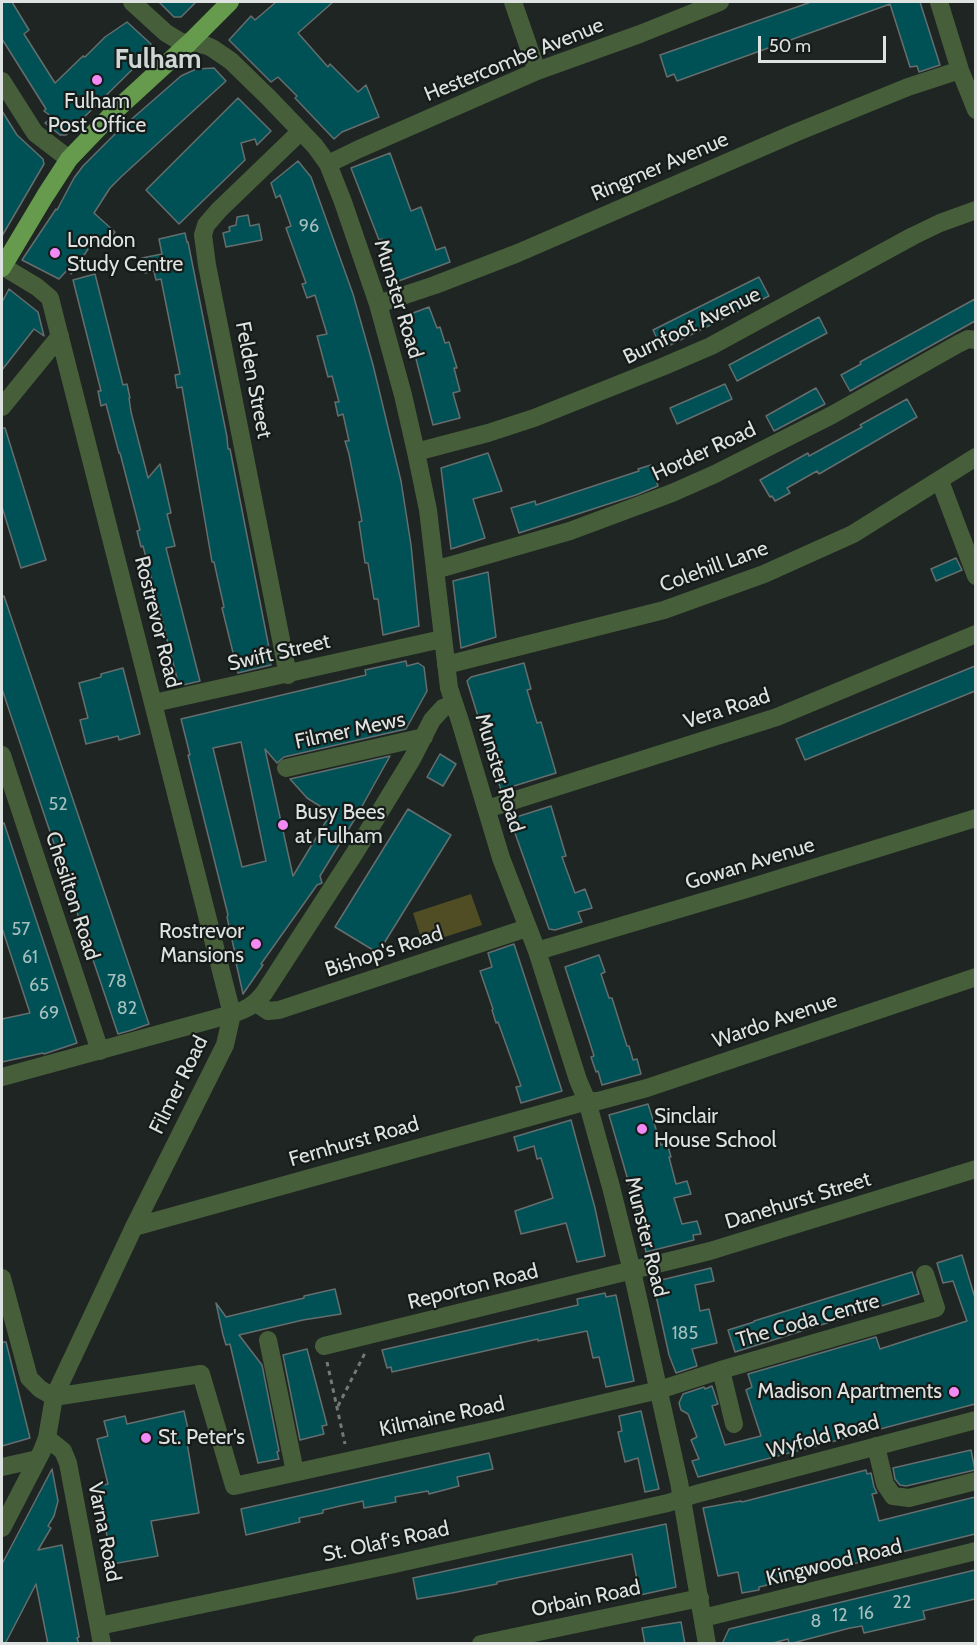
<!DOCTYPE html>
<html>
<head>
<meta charset="utf-8">
<style>
	body { margin:0 }
	#map { position:relative; width:977px; height:1645px; overflow:hidden; background:#1e2522; font-family:Cabin,sans-serif }
	canvas { display:block }
	.frame { position:absolute; inset:0; border:3px solid #dee3e1; pointer-events:none }
	.scale { position:absolute; left:758px; top:36px; width:128px; height:27px; box-sizing:border-box; border:3px solid #dee3e1; border-top:0; padding-left:8px; font-size:18px; line-height:21px; white-space:nowrap; color:#dee3e1; -webkit-text-stroke:4px #151b19; paint-order:stroke }
</style>
</head>
<body>
<div id="map">
<canvas width="977" height="1645"></canvas>
<div class="frame"></div>
<div class="scale">50 m</div>
</div>
<script>
const ctx = document.querySelector('canvas').getContext('2d');
ctx.lineJoin = 'round';
function fill(path, color) { ctx.fillStyle = color; ctx.fill(path, 'evenodd'); }
function stroke(path, color, width, dash) { ctx.strokeStyle = color; ctx.lineWidth = width; ctx.lineCap = dash ? 'butt' : 'round'; ctx.setLineDash(dash || []); ctx.stroke(path); }
function drawText(font, color, halo, rows, align = 'center') {
  ctx.font = font + ' Cabin,sans-serif'; ctx.lineWidth = 4.5; ctx.setLineDash([]); ctx.textBaseline = 'middle'; ctx.strokeStyle = halo; ctx.fillStyle = color; for (const [text, x, y, turn = 0] of rows) {
    ctx.save(); ctx.translate(x, y); ctx.rotate((+turn || 0) * Math.PI / 180); ctx.textAlign = isNaN(turn) ? turn : align; if (halo) ctx.strokeText(text, 0, 0); ctx.fillText(text, 0, 0); ctx.restore();
  }
}
fill(new Path2D(`
	M471 894 482 925 423 944 413 913Z`), '#504d25');
const building = new Path2D(`
	M2 2H12L29 30 24 34 55 83 83 56 85 57 105 37 127 22 151 44 152 50 66 135H60L45 123 52 117 44 111 46 109 2 39Z
	M159 2H196L181 17H174Z
	M276 2H333L298 33 328 67 330 64 358 92 366 85 379 117 342 132 334 139 295 98 297 96 278 77 271 82 229 40 251 16 255 20Z
	M811 2H920L940 65 919 72 917 66 910 67 890 4 677 81 674 74 667 77 660 55Z
	M214 68 226 81 122 176 110 188 94 213 115 232 108 242 95 239 71 274 70 267 59 279 22 260 56 209 57 210 74 178 83 166 118 131 181 76 196 69Z
	M238 98 271 131 257 145 255 139 241 143 245 160 179 224 146 190Z
	M2 111 17 135 43 159 44 164 2 236Z
	M390 153 411 211 421 207 436 250 445 247 450 262 396 282 382 239 379 240 351 168Z
	M298 161 311 177 353 294 373 365 401 481 411 545 419 626 383 635 378 599H374L368 563H365L359 522 362 521 349 454 345 441H349L343 414 338 416 335 402H339L332 376 328 377 317 336 327 334 315 295 307 298 302 284 306 283 286 228 291 226 280 195 276 198 271 183Z
	M248 215 250 226 259 224 262 240 226 247 223 233 230 231 229 227 236 225 237 217Z
	M185 233 187 242H188L227 437 228 449H230L271 658 270 659 271 665 238 673 222 608 224 607 214 562H212L211 556 182 387 177 388 175 375 180 374 161 279 156 280 154 271 145 273 142 258 162 254 159 239Z
	M95 274 123 385 127 384 130 398H129L131 412 148 478 160 464 171 513 167 514 175 546 166 548 200 681 179 686 143 546 141 547 137 531 140 530 120 453H119L106 404 101 406 98 391H101L73 280Z
	M759 277 769 296 662 349 653 330Z
	M9 289 38 312 44 336 34 329 2 370V302Z
	M975 299V321L850 391 841 375 861 364 860 362Z
	M429 307 437 328 440 327 445 343 449 342 457 368H454L460 391 453 393 460 418 433 425 405 316Z
	M819 317 827 333 737 381 729 365Z
	M725 384 732 399 677 424 670 408Z
	M816 388 825 404 774 431 766 416Z
	M907 399 917 417 819 474 817 471 787 488 790 493 775 501 772 496 770 497 760 480 808 453 809 456 862 427 860 425Z
	M2 428H5L46 560 21 568 2 507Z
	M488 453 502 491 473 499 485 538 451 549 441 468Z
	M651 465 658 486 636 495 519 533 511 508 535 501 536 505 639 471 638 469Z
	M956 558 962 570 936 581 931 569Z
	M488 572 496 637 461 648 453 581Z
	M4 596 149 1024 132 1030 118 1034 2 689V597Z
	M406 661 407 666 418 663 424 667 427 691 406 729 284 757 277 763 265 749 293 876 331 813 307 798 290 779 390 756 356 817 320 876 322 883 317 885 305 902 261 964 263 965 243 994 235 958H236L227 917 228 915 188 755H190L181 719 366 675 365 670ZM241 742 266 861 242 867 213 748Z
	M524 663 531 689 527 690 537 723 541 722 556 773 501 790 467 681 471 677Z
	M975 666V691L805 760 796 739Z
	M123 668 140 734 119 740 118 736 86 744 80 720 88 718 79 683 101 677V674Z
	M440 754 456 764 443 786 427 777Z
	M551 806 566 856 562 857 575 893 585 889 592 908 578 912 582 922 555 930 549 929 510 819Z
	M408 809 451 835 378 953 335 927Z
	M4 823 77 1043 44 1054 43 1053 2 1062V1019L30 1013 2 928V824Z
	M514 944 562 1091 521 1103 516 1087 521 1086 498 1022 496 1023 492 1010 493 1009 480 971 492 967 488 953Z
	M599 955 605 972 601 974 609 998H612L627 1046H629L633 1060 637 1059 641 1074 602 1085 598 1071 596 1072 591 1057 594 1056 589 1040 565 967Z
	M648 1104 661 1145 667 1143 671 1157H669L676 1184 687 1181 691 1194 674 1198 682 1224 697 1221 701 1234 693 1235 694 1240 646 1252 642 1235H644L609 1115Z
	M571 1120 595 1208 605 1256 577 1262 566 1223 521 1234 515 1211 553 1198 541 1158 537 1159 534 1146 518 1151 514 1137Z
	M962 1255 975 1298V1404L698 1477 692 1461 699 1459 691 1440 697 1437 688 1414 681 1410 679 1403 683 1394 704 1387 705 1389 712 1386 718 1404 712 1406 725 1445 761 1436 746 1390 752 1387 748 1374 876 1337 880 1349 967 1321 953 1281 943 1283 937 1263Z
	M711 1268 714 1281 695 1285 700 1311 709 1309 717 1343 692 1349 697 1366 676 1373 669 1355 653 1282Z
	M912 1272 919 1294 735 1352 728 1330 754 1322V1321Z
	M335 1289 341 1314 303 1320 239 1335 262 1365 279 1451 277 1452 279 1459 258 1463 230 1344 226 1345 223 1335 216 1303 226 1317 304 1298V1296Z
	M605 1293 606 1297 616 1295 634 1381 606 1387 599 1357 593 1358 587 1331 538 1341V1339L392 1372 391 1367 387 1368 382 1350 578 1305 577 1299Z
	M2 1342H6L30 1438 2 1446Z
	M307 1349 327 1425 322 1426 324 1434 300 1440 283 1355Z
	M184 1411 191 1442 187 1443 199 1513 151 1521 158 1556 112 1564 98 1486 108 1484 97 1439 108 1436 104 1421 125 1416 127 1424Z
	M641 1411 659 1489 645 1492 638 1458 625 1462 618 1432 622 1431 619 1416Z
	M971 1450 975 1470 906 1486 900 1485 895 1479 893 1468Z
	M489 1453 493 1469 457 1477 459 1486 429 1494 428 1491 395 1497 396 1502 364 1508 363 1501 340 1506 323 1510V1513L299 1518 300 1522 246 1535 241 1509Z
	M52 1469 58 1501 54 1516 48 1526 51 1528 38 1550 62 1545 79 1637 77 1638 79 1644H48L36 1584 5 1644H2V1564Z
	M866 1470 867 1474 871 1473 874 1487 877 1493 872 1494 879 1521 975 1497V1534L759 1587V1590L742 1593 738 1572 718 1576 703 1508 741 1501 742 1502Z
	M666 1524 676 1587 640 1595 632 1554 497 1582V1584L452 1593 417 1599 413 1578Z
	M975 1570V1599L923 1611 925 1619 864 1633 862 1626 850 1628 789 1644 788 1639 769 1644H722L729 1629Z
	M681 1622 685 1644H645L642 1628Z`);
fill(building, '#005155');
stroke(building, '#656e6f', 1.5);
stroke(new Path2D(`
	M327 1362 345 1444
	M338 1406 365 1353`), '#737977', 3, [4.5, 4.5]);
stroke(new Path2D(`
	M132 2 166 33 181 42 205 45 212 48 231 61 268 97 315 146 328 164 343 202 378 304 403 395 416 452 428 510 449 688 460 721 501 858 537 951 578 1080 587 1101 611 1187 632 1271 679 1482 707 1644
	M513 2 537 71
	M939 2 960 70 976 110
	M2 81 35 133 69 159
	M328 164 359 149 537 71 640 34 720 2
	M2 266 37 287 50 298 232 1014 225 1045 134 1227 54 1397 47 1438 42 1451 2 1528
	M378 304 435 285 518 253 795 133 908 87 960 70
	M2 407 60 336
	M416 452 488 433 534 418 662 367 711 346 913 236 940 223 976 210
	M940 481 976 576
	M435 570 570 531 672 493 715 474 832 415 958 344 968 339 976 340
	M446 665 664 610 764 574 853 534 976 457
	M288 675 207 265 203 235 206 225 219 210 301 131
	M154 703 442 639
	M2 755 100 1051
	M286 768 424 737
	M487 809 777 717 976 634
	M537 951 746 889 976 818
	M256 1003 268 1011 279 1010 527 928
	M2 1077 232 1014C247 1009 255 1005 264 993L356 851 412 759 432 720 443 708 454 704
	M134 1227 573 1105 587 1101H598L647 1088 976 977
	M2 1278 29 1378 40 1389 54 1397 201 1374 234 1486 489 1430 659 1390 721 1370 936 1308 925 1274
	M268 1340 295 1472
	M324 1346 710 1251 976 1169
	M721 1370 734 1424
	M47 1438 63 1451 68 1463 102 1644
	M876 1446 885 1484 893 1496 909 1498 976 1481
	M2 1467 38 1459
	M703 1618 976 1551
	M99 1626 390 1565 668 1503 696 1494 976 1420
	M481 1644 700 1598`), '#465f3a', 18);
stroke(new Path2D(`
	M2 268 45 196 69 159 116 110 189 43 230 2`), '#669b4d', 18);
for (const [x, y, r, color] of [
	[97,80,6,"#f18af4"],
	[55,253,6,"#f18af4"],
	[283,825,6,"#f18af4"],
	[256,944,6,"#f18af4"],
	[642,1129,6,"#f18af4"],
	[954,1392,6,"#f18af4"],
	[146,1438,6,"#f18af4"]
]) { const dot = new Path2D(); dot.arc(x, y, r, 0, 2 * Math.PI); ctx.fillStyle = color; ctx.fill(dot); stroke(dot, '#151b19', 2); }
drawText('18px', '#a6bebe', null, [
	["96",309,227],
	["52",58,805],
	["57",21,930],
	["61",30,958],
	["78",117,982],
	["65",39,986],
	["82",127,1009],
	["69",49,1014],
	["185",685,1334],
	["22",902,1603],
	["16",866,1614],
	["12",840,1616],
	["8",816,1622]
]);
drawText('21px', '#dee3e1', '#151b19', [
	["Hestercombe Avenue",514,60,-22],
	["Ringmer Avenue",660,167,-23],
	["Munster Road",398,299,73],
	["Burnfoot Avenue",692,326,-26],
	["Felden Street",253,380,79],
	["Horder Road",704,452,-25],
	["Colehill Lane",714,567,-20],
	["Rostrevor Road",157,622,76],
	["Swift Street",279,653,-13],
	["Vera Road",727,709,-18],
	["Filmer Mews",350,731,-12],
	["Munster Road",499,773,73],
	["Gowan Avenue",750,864,-17],
	["Chesilton Road",72,896,72],
	["Bishop's Road",384,952,-18],
	["Wardo Avenue",775,1021,-19],
	["Filmer Road",179,1085,-64],
	["Fernhurst Road",354,1142,-16],
	["Danehurst Street",798,1201,-17],
	["Munster Road",646,1237,76],
	["Reporton Road",473,1287,-14],
	["The Coda Centre",808,1321,-16],
	["Kilmaine Road",442,1417,-12],
	["Wyfold Road",823,1437,-15],
	["Varna Road",104,1532,79],
	["St. Olaf's Road",386,1542,-12],
	["Kingwood Road",834,1563,-14],
	["Orbain Road",586,1599,-12]
]);
drawText('21px', '#dee3e1', '#151b19', [
	["Fulham",97,102,"center"],
	["Post Office",97,126,"center"],
	["London",67,241],
	["Study Centre",67,265],
	["Busy Bees",295,813],
	["at Fulham",295,837],
	["Rostrevor",244,932,"right"],
	["Mansions",244,956,"right"],
	["Sinclair",654,1117],
	["House School",654,1141],
	["Madison Apartments",942,1392,"right"],
	["St. Peter's",158,1438]
], 'left');
drawText('bold 27px', '#ced7d3', '#151b19', [
	["Fulham",158,60]
]);
</script>
</body>
</html>
